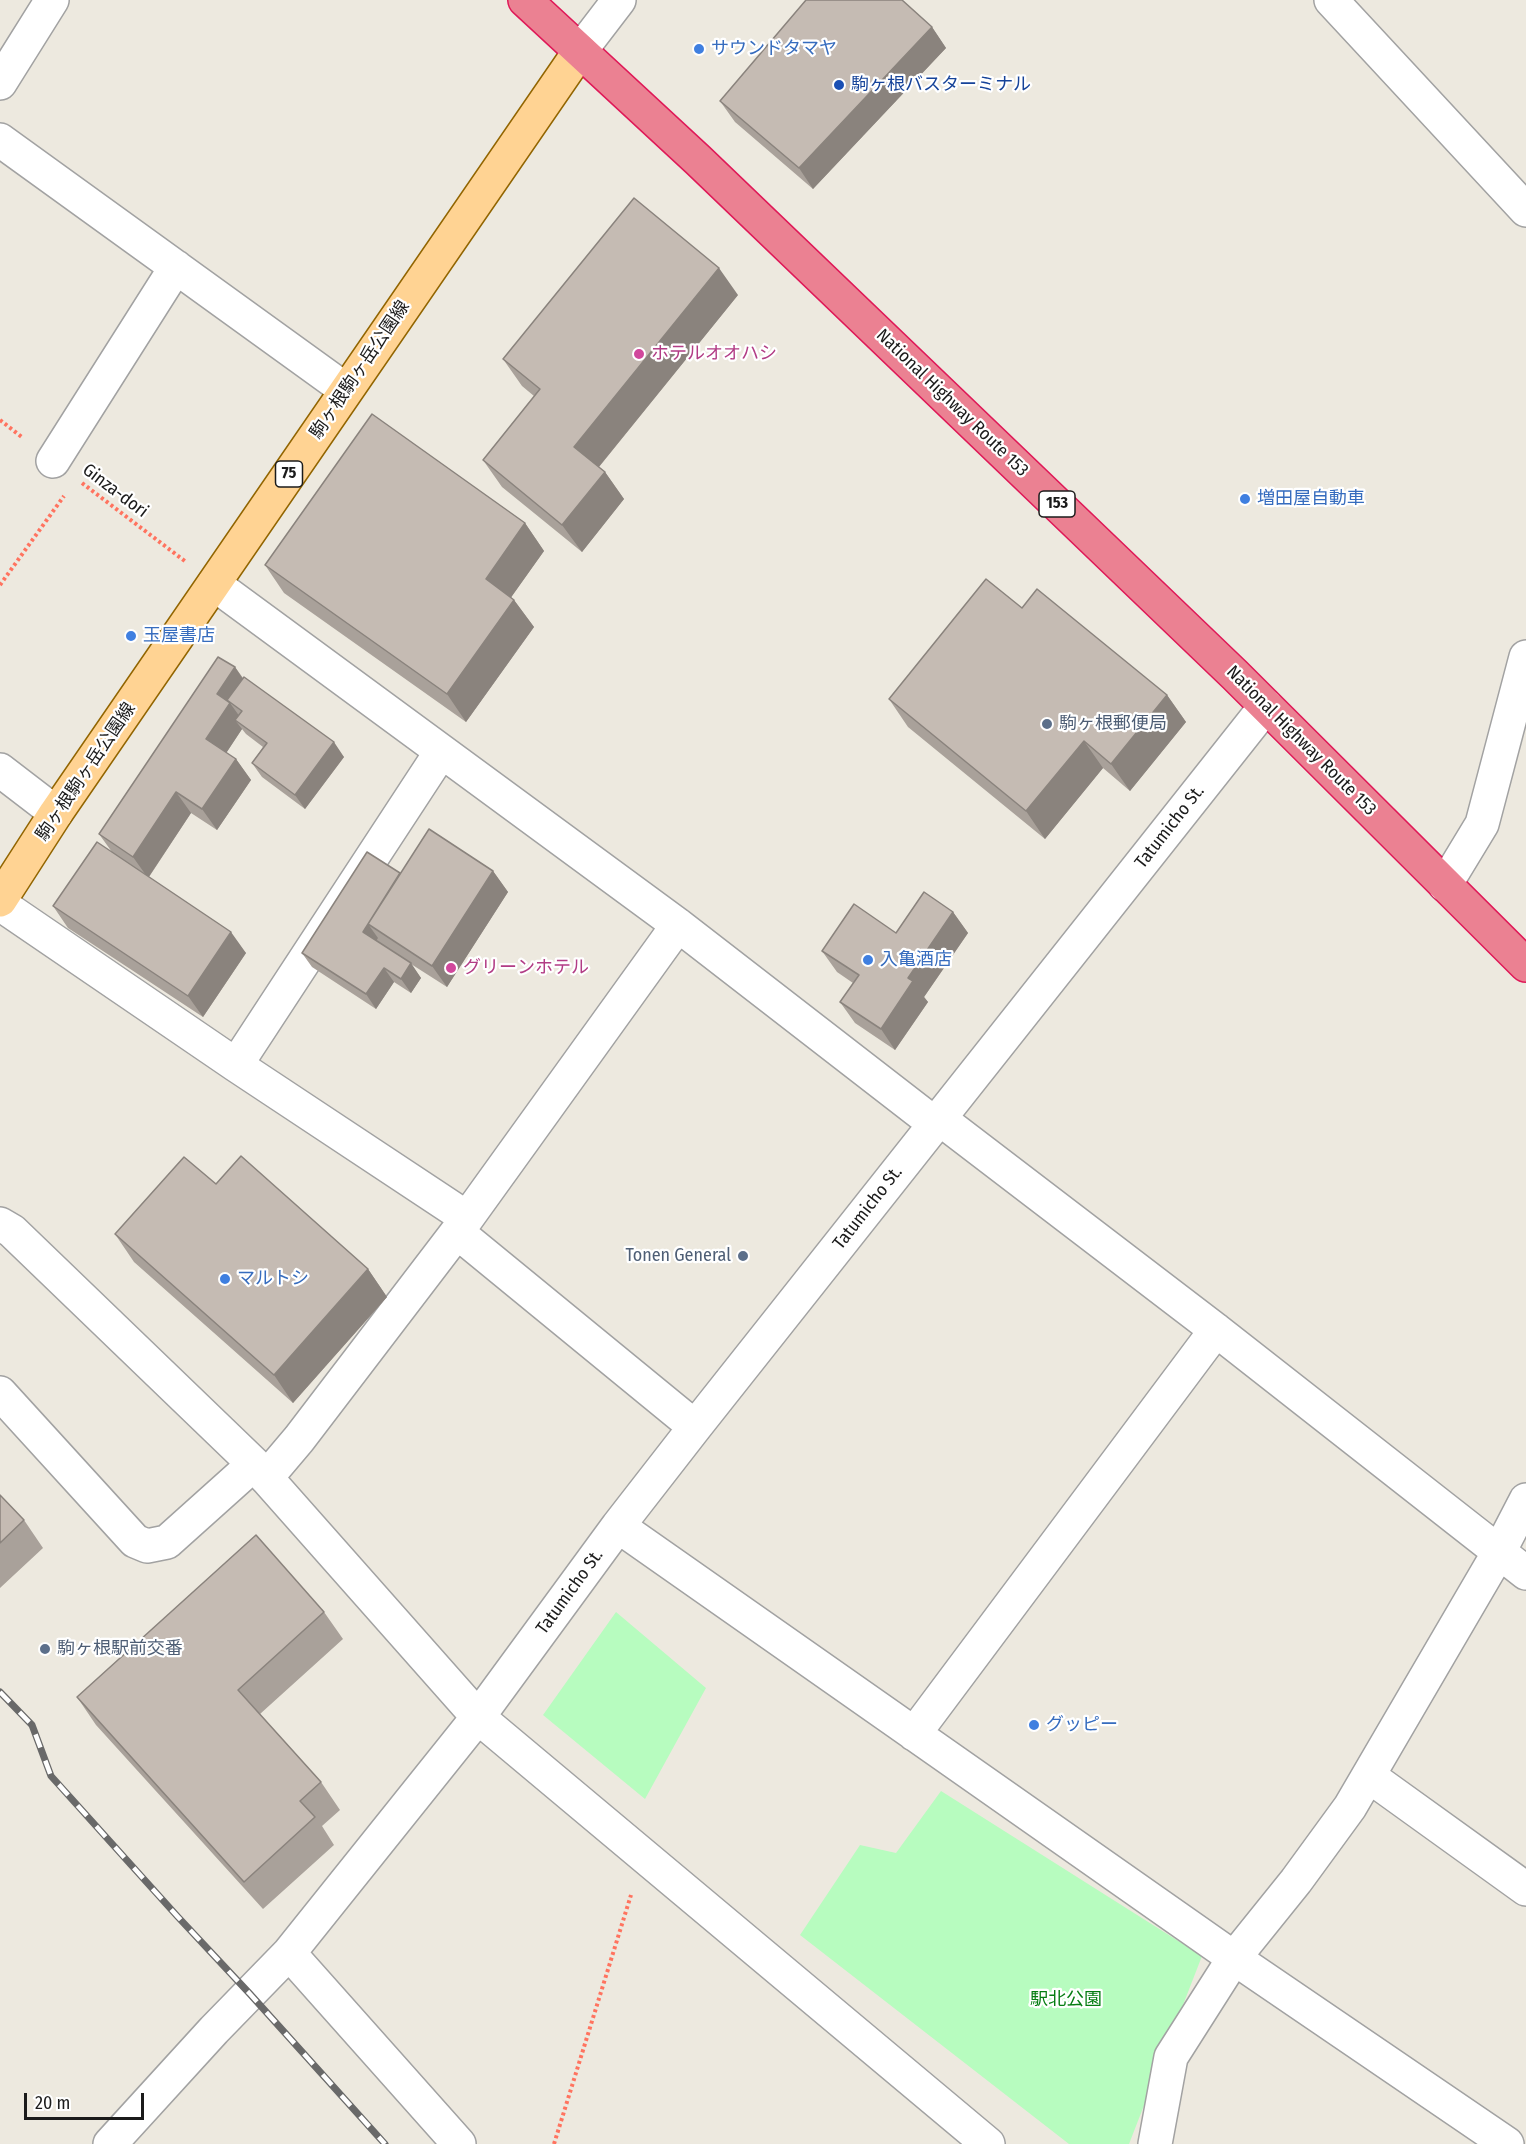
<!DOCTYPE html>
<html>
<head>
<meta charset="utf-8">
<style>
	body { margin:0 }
	#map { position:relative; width:1526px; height:2144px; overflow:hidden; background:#ede9df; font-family:"Fira Sans Condensed",sans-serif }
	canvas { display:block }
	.scale { position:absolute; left:24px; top:2093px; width:120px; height:27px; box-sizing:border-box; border:3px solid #1b1b1b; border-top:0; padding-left:8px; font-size:18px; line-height:21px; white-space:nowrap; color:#1b1b1b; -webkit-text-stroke:4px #fff; paint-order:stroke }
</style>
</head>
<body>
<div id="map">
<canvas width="1526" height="2144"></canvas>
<div class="scale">20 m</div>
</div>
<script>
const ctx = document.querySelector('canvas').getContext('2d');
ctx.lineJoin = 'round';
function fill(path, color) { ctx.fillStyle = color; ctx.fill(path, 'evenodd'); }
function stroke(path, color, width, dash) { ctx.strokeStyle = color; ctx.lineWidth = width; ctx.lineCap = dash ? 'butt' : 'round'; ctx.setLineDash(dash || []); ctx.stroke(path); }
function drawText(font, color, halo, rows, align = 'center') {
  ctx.font = font + ' "Fira Sans Condensed","Noto Sans JP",sans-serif'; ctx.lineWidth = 4.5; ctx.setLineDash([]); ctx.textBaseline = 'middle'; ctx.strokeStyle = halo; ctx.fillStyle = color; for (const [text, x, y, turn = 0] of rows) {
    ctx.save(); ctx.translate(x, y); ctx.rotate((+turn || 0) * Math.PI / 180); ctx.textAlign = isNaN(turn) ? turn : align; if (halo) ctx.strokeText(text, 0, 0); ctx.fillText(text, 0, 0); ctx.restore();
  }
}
fill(new Path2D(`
	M616 1612 706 1688 645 1799 543 1715Z
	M941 1791 1202 1956 1129 2144H1069L800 1935 860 1845 896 1853Z`), '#b7fcbf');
const minor = new Path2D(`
	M1331 0 1526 210
	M580 51 619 0
	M0 83 52 0
	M0 140 346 390
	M53 461 176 267
	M214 584 678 925 935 1124
	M0 770 56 813
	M1445 885 1482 824 1526 657
	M0 904 236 1065 467 1218
	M236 1065 441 752
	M940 1119 1216 1330 1526 1573
	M0 1224 12 1231 254 1464 478 1717 988 2144
	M457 1232 695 1427
	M0 1393 135 1541 147 1546 167 1542 254 1464
	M266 1478 299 1439 457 1232 678 925
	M618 1526 1234 1958 1507 2144
	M914 1734 1216 1330
	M1369 1776 1526 1889
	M289 1953 459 2144
	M110 2144 214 2030 289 1953 478 1717 618 1526 695 1427 1266 706
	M1155 2144 1171 2057 1234 1958 1296 1881 1350 1807 1499 1552 1526 1500`);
const major = new Path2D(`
	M0 900 56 813 580 51`);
const highway = new Path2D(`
	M525 0 698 160 1235 675 1526 965`);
stroke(minor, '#a2a2a2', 36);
stroke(major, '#926500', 36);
stroke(highway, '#df1958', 36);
stroke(new Path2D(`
	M0 420 23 438
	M82 483 186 562
	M0 585 64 496
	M554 2144 631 1895`), '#ff735f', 4, [3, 3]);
stroke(minor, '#fff', 33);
stroke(major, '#ffd393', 33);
stroke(highway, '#eb8192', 33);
const rail = new Path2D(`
	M0 1692 32 1725 51 1776 178 1917 250 1994 385 2144`);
stroke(rail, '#696969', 7);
stroke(rail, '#fff', 4.5, [14]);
fill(new Path2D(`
	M932 27 946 48 813 189 735 122 720 101Z
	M738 295 599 467 605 472 624 499 582 552 502 487 483 460 534 396 522 386 503 359Z
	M525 523 544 551 511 597 514 600 534 627 466 722 284 593 265 565Z
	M1022 608 1167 695 1186 722 1130 791 1103 768 1045 839 908 727 889 699Z
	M235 667 243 678 344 757 305 809 262 777 252 763 263 747 246 734 242 729 226 753 236 759 251 780 217 830 191 813 149 877 246 953 203 1017 68 928 53 906 112 852 99 834Z
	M493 871 508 892 447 987 411 964 421 978 411 993 394 982 376 1009 312 967 302 953 400 874Z
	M953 912 968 933 924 997 928 1002 895 1050 855 1023 840 1002 853 983 837 972 822 951 896 933Z
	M216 1184 368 1269 387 1297 293 1403 134 1262 115 1234Z
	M0 1495 24 1520 43 1548 0 1588Z
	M324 1612 343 1639 260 1714 321 1782 340 1810 322 1826 334 1845 263 1909 96 1725 77 1697Z`), '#a9a19a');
fill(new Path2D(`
	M932 27 946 48 813 189 799 168Z
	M719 268 738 295 593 474 574 447Z
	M605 472 624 499 582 552 562 525Z
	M525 523 544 551 505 606 486 579Z
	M514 600 534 627 466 722 447 694Z
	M235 667 249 688 227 700 230 703 245 724 235 720 242 729 221 761 206 739 217 694Z
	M1167 695 1186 722 1130 791 1111 764Z
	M1084 741 1103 768 1045 839 1026 811Z
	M334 742 344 757 305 809 295 795Z
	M236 759 251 780 217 830 202 809Z
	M176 792 191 813 148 878 133 857Z
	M493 871 508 892 447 987 432 966Z
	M953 912 968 933 924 997 928 1002 895 1050 881 1029 908 978Z
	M368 924 378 938 373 946 363 932Z
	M231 932 246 953 203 1017 188 996Z
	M411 963 421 978 411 993 401 979Z
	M384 968 394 982 376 1009 366 994Z
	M368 1269 387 1297 293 1403 274 1375Z`), '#8a837d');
const building = new Path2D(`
	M806 0H902L932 27 799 168 720 101Z
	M634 198 719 268 574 447 605 472 562 525 483 460 540 389 503 359Z
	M372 414 525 523 486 579 514 600 447 694 265 565Z
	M986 579 1022 608 1037 589 1167 695 1111 764 1084 741 1026 811 889 699Z
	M218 657 235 667 217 694 230 703 206 739 236 759 202 809 176 792 133 857 99 834Z
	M244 677 334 742 295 795 252 763 267 743 235 720 242 711 227 700Z
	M429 829 493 871 432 966 368 924Z
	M97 842 231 932 188 996 53 906Z
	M367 852 400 873 363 932 411 963 401 979 384 968 366 994 302 953Z
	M924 892 953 912 908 978 913 981 881 1029 840 1002 859 975 822 951 854 904 896 933Z
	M241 1156 368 1269 274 1375 115 1234 184 1157 216 1184Z
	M0 1495 24 1520 0 1543Z
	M256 1535 324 1612 238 1690 321 1782 300 1801 315 1817 244 1882 77 1697Z`);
fill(building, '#c5bbb3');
stroke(building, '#8a837d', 1.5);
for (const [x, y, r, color] of [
	[699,49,6,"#3f7fe0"],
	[839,85,6,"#1a4fb4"],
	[639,354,6,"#d1479c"],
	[1245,499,6,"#3f7fe0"],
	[131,636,6,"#3f7fe0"],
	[1047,724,6,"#5c6f8a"],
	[868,960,6,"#3f7fe0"],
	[451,968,6,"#d1479c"],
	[743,1256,6,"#5c6f8a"],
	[225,1279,6,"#3f7fe0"],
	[45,1649,6,"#5c6f8a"],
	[1034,1725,6,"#3f7fe0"]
]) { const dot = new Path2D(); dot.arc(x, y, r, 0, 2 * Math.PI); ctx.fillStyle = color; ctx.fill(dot); stroke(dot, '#fff', 2); }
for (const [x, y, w] of [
	[289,474,27],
	[1057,504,36]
]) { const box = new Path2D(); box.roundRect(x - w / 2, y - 13, w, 26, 4.5); ctx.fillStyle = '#fff'; ctx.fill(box); stroke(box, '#1b1b1b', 1.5); }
drawText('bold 16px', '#1b1b1b', null, [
	["75",289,474],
	["153",1057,504]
]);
drawText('18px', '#366cbe', '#fff', [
	["サウンドタマヤ",711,49],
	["増田屋自動車",1257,499],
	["玉屋書店",143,636],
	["入亀酒店",880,960],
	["マルトシ",237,1279],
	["グッピー",1046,1725]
], 'left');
drawText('18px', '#164399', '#fff', [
	["駒ヶ根バスターミナル",851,85]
], 'left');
drawText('18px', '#b23c85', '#fff', [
	["ホテルオオハシ",651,354],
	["グリーンホテル",463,968]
], 'left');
drawText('18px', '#1b1b1b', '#fff', [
	["駒ヶ根駒ヶ岳公園線",360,370,-56],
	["National Highway Route 153",952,403,44],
	["Ginza-dori",115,491,37],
	["National Highway Route 153",1301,741,45],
	["駒ヶ根駒ヶ岳公園線",86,772,-56],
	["Tatumicho St.",1170,827,-52],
	["Tatumicho St.",868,1208,-52],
	["Tatumicho St.",570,1592,-54]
]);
drawText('18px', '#4e5e75', '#fff', [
	["駒ヶ根郵便局",1059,724],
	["Tonen General",731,1256,"right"],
	["駒ヶ根駅前交番",57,1649]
], 'left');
drawText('18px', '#057d12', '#fff', [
	["駅北公園",1066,2000]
]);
</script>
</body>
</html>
